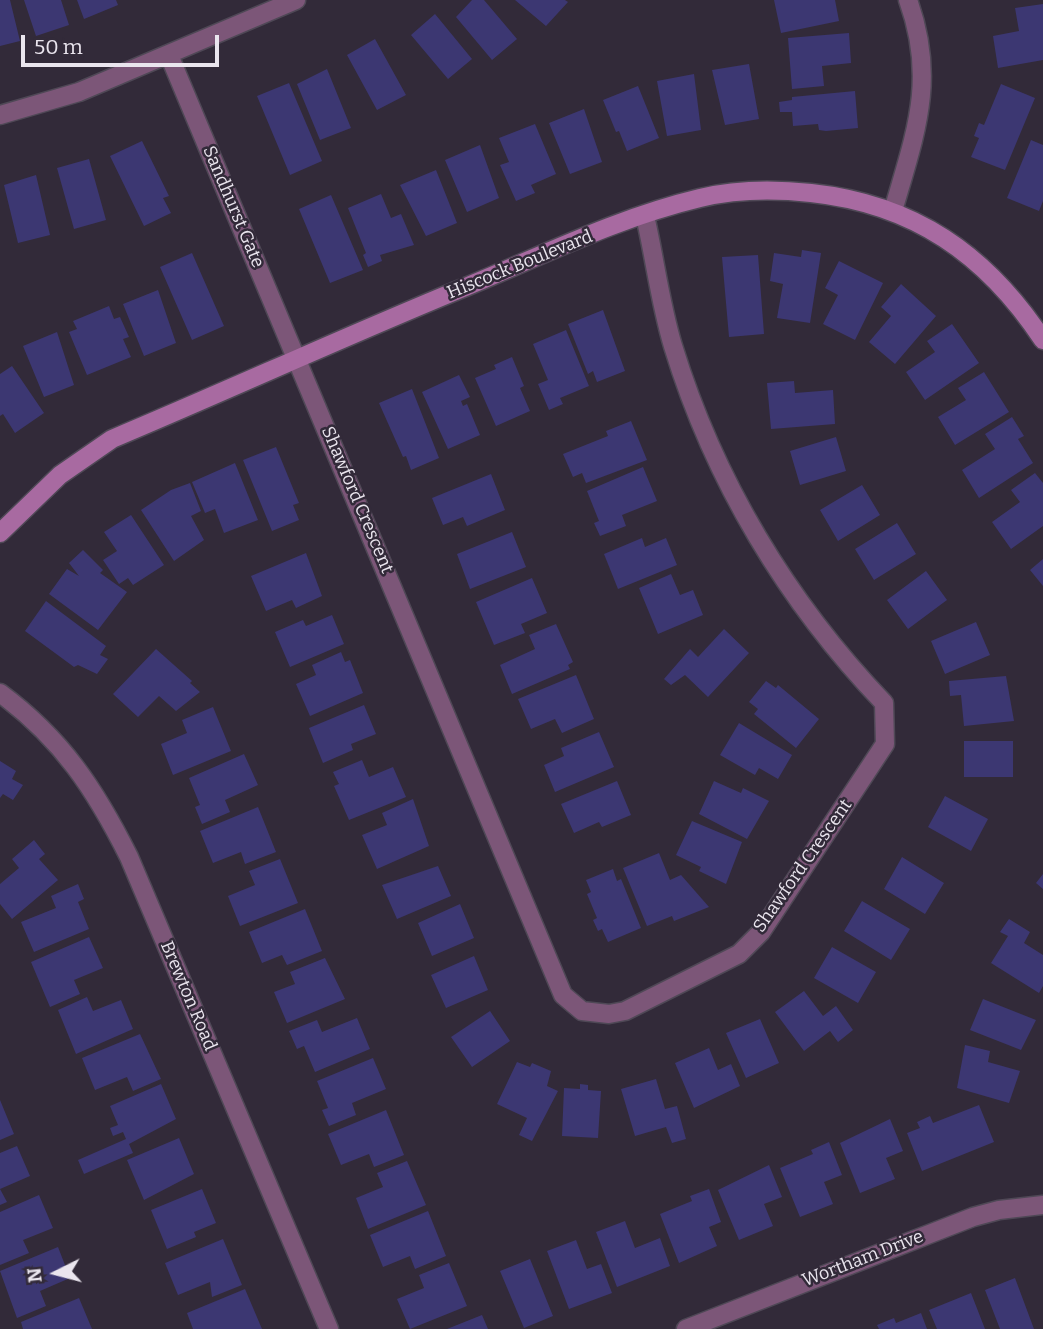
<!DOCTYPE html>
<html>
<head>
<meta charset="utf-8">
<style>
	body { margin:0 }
	#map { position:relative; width:1043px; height:1329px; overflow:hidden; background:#322a39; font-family:Bitter,serif }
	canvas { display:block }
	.north { position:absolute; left:21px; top:1238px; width:70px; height:70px; -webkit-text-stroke:5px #322a39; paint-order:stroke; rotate:264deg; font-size:19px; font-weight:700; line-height:28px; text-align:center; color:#eae5ee }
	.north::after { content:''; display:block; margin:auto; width:24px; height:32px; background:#eae5ee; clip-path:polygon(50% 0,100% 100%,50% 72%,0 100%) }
	.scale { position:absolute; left:21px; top:35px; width:198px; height:32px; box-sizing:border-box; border:4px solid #eae5ee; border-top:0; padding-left:9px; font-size:21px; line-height:24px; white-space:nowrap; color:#eae5ee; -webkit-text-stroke:5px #322a39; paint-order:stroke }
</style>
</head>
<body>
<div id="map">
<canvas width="1043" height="1329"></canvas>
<div class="north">N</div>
<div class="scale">50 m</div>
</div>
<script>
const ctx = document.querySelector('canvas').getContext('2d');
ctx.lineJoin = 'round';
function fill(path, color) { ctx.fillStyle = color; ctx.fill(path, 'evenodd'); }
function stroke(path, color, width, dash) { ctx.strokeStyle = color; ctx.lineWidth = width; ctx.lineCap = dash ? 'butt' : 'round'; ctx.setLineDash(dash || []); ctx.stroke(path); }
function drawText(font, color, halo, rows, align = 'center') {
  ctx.font = font + ' Bitter,serif'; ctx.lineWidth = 5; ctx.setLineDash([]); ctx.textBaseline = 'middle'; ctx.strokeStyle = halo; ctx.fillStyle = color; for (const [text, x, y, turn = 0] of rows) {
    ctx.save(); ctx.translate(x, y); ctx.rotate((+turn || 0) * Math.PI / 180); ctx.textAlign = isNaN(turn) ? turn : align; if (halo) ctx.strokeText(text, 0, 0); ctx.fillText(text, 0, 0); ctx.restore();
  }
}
fill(new Path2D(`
	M0 0H10L20 41 0 46Z
	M24 0H61L69 25 36 36Z
	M77 0H116L118 5 84 19Z
	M472 0H484L517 39 492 60 456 17Z
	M515 0H565L568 2 546 26Z
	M774 0H835L839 21 781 33Z
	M1043 4V60L998 68 993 36 1019 31 1015 8Z
	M435 14 472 59 448 79 411 35Z
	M849 33 851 63 822 66 824 86 792 89 788 38Z
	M375 39 406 95 377 110 347 55Z
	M749 64 759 119 725 125 712 70Z
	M327 69 351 128 320 140 297 84Z
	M694 74 701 130 667 136 657 81Z
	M289 83 322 161 290 175 257 96Z
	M1001 84 1035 98 1005 170 971 157 979 138 974 136 979 123 984 125Z
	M638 86 659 138 627 151 619 131 616 132 603 100Z
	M855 91 858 128 826 131 819 130 818 124 793 126 792 112H780L779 102 792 100V97Z
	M584 109 602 162 570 174 549 123Z
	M535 124 556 174 531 185 535 193 516 201 500 165 509 162 499 138Z
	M1031 140 1043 145V201L1039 211 1007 198Z
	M142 141 169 196 163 198 171 213 144 226 110 156Z
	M480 145 499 198 467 212 445 160Z
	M89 159 106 220 74 229 57 168Z
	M436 170 457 223 426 236 400 185Z
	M36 175 50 235 18 243 4 185Z
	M381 194 391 218 401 214 414 245 380 255 382 261 368 267 363 255 366 253 348 208Z
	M331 195 363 270 330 283 299 209Z
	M802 250 821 253 810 323 777 318 783 284 770 281 774 253 801 257Z
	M192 253 224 326 192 340 160 267Z
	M758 255 764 334 729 337 722 257Z
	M839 261 883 283 855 340 823 324 838 295 825 288Z
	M901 284 936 316 895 364 869 342 891 316 881 307Z
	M158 290 176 343 144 356 123 304Z
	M109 306 114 319 120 317 129 337 123 339 131 357 87 375 69 332 77 329 73 321Z
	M603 310 625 371 597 382 593 371 588 374 568 324Z
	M952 324 979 363 925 400 906 372 935 352 927 341Z
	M566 330 589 386 560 398 563 404 549 410 538 384 548 380 533 344Z
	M57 332 74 385 44 397 23 346Z
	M512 357 524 386 520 388 530 411 496 426 475 378 496 369 494 365Z
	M12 366 44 413 15 433 3 414 0 416V374Z
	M984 372 1009 412 955 445 938 417 966 400 958 388Z
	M459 375 470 397 461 401 463 406 467 404 480 435 448 449 422 392Z
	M794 381 795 393 833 390 835 424 771 429 767 383Z
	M412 389 439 458 411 470 406 456 403 457 379 403Z
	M1012 417 1024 436 1018 439 1033 463 979 498 962 470 995 449 985 434Z
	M631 421 647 460 586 483 582 473 573 477 563 454 608 436 606 431Z
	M836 437 846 471 800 485 790 451Z
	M276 447 299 503 293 505 299 520 272 531 243 460Z
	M235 463 258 520 224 533 215 509 205 513 192 482Z
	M643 467 657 501 622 515 626 526 600 536 594 523 599 521 587 491Z
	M1035 473 1043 483V526L1011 549 992 522 1020 502 1011 490Z
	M491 474 505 510 467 526 463 517 443 525 432 498Z
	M190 483 201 511 191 516 204 540 174 561 141 510 171 490Z
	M862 485 880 515 838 541 820 510Z
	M131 515 164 565 133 585 128 578 119 584 103 560 117 551 104 532Z
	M897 523 916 554 874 580 855 549Z
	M512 532 526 567 470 589 457 554Z
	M642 538 645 547 666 538 677 565 618 589 604 554Z
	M83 550 103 570 100 573 127 592 98 630 49 594 67 569 79 576 69 563Z
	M306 553 322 596 296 608 292 600 266 611 251 576Z
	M1043 559V586L1030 570Z
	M926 571 947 600 908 629 887 600Z
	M671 574 680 595 693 590 703 615 658 634 639 588Z
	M532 578 547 613 521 624 525 633 494 645 476 602Z
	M46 601 106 646 100 655 108 659 97 674 78 665 74 667 25 631Z
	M332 615 344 644 290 667 275 632 303 620 306 626Z
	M976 622 990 655 945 674 931 641Z
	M556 624 573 662 568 665 570 669 512 694 500 665 535 649 529 635Z
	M724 629 749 653 708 697 685 675 671 685 664 679 690 649 698 657Z
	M156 649 192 681 190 683 200 692 176 711 159 696 138 717 113 694Z
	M341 652 345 662 350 660 363 693 310 716 296 684 316 675 312 665Z
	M576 675 594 719 562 733 555 719 531 729 518 699Z
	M1006 676 1014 721 964 726 961 695 950 696 949 681Z
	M766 681 776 688 778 685 819 719 796 748 754 714 758 709 749 702Z
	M364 705 376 734 351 744 353 750 323 763 309 728Z
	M213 707 231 751 173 775 161 744 187 733 182 720Z
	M739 723 792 755 778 779 759 768 755 775 720 755Z
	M599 732 614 767 555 792 544 765 564 756 561 748Z
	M964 741H1013V777H964Z
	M244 754 258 785 225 800 230 812 202 824 195 807 200 805 189 778Z
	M362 760 369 777 393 767 406 797 349 820 334 786 339 784 333 772Z
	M0 761 16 771 12 779 23 785 13 800 3 794 0 798Z
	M617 781 631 815 602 827 599 822 574 833 561 804Z
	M714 781 741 793 743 788 769 801 747 839 699 814Z
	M945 796 988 819 971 851 928 827Z
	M413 799 429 846 377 869 362 835 387 825 382 813Z
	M258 807 276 852 245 864 241 852 213 863 200 831Z
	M692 821 742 842 726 884 699 871 701 867 676 855Z
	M34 840 45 854 39 859 58 880 12 919 0 904V884L19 868 12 859Z
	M659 853 670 880 681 875 709 907 674 921 672 916 647 926 623 868Z
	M902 857 944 883 925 914 884 889Z
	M280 859 298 903 240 926 228 896 255 885 249 871Z
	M438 866 451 896 397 919 382 885Z
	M613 869 617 881 621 879 641 928 608 942 602 929 598 931 593 920 597 918 587 894 591 892 586 880Z
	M1043 874V889L1036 883Z
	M78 884 84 899 78 902 89 929 34 952 21 922 56 908 51 896Z
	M862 901 910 929 891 960 844 931Z
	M460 904 474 938 432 956 418 923Z
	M305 909 322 951 287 965 282 955 262 963 249 932Z
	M1009 919 1030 932 1024 943 1043 955V986L1039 993 991 963 1008 936 1000 932Z
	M89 937 103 968 74 980 80 994 50 1007 31 962Z
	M832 947 876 972 858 1003 814 978Z
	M474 956 488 990 446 1008 431 975Z
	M325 958 345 999 287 1023 274 992 295 984 290 972Z
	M804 991 823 1016 836 1006 853 1030 838 1042 830 1031 804 1051 775 1012Z
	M87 997 93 1011 121 1000 133 1029 76 1054 58 1010Z
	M983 999 1036 1020 1021 1050 970 1030Z
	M490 1011 510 1041 472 1067 451 1037Z
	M357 1018 370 1049 315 1072 304 1046 297 1049 289 1031 317 1020 322 1032Z
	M760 1019 779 1063 746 1078 726 1033Z
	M140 1034 161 1079 133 1091 127 1077 95 1090 82 1058Z
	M965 1045 990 1051 988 1062 1020 1071 1009 1103 957 1088Z
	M709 1048 718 1070 731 1064 740 1086 694 1108 675 1063Z
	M373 1058 386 1089 352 1103 356 1115 329 1126 322 1110 328 1108 317 1081Z
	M517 1062 530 1067 532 1063 551 1071 547 1086 558 1091 532 1141 519 1135 527 1118 497 1104Z
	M656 1079 665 1109 677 1106 686 1139 672 1143 666 1127 635 1136 621 1089Z
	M161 1084 176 1119 129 1144 133 1153 84 1174 78 1160 126 1139 123 1132 113 1136 110 1128 118 1125 110 1106Z
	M580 1084 588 1085V1090L601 1091 598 1138 562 1136 564 1088 580 1089Z
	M0 1100 14 1134 0 1140Z
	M979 1105 994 1142 922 1171 907 1133 920 1128 917 1122 930 1116 933 1123Z
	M386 1110 404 1155 374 1167 369 1154 341 1165 328 1134Z
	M890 1119 903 1151 886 1158 895 1179 860 1193 840 1143Z
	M179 1138 194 1174 144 1200 127 1160Z
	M829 1142 842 1175 824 1182 833 1204 800 1217 780 1168 813 1154 811 1150Z
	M17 1146 30 1176 0 1189 7 1202 0 1205V1153Z
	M407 1161 426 1205 368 1229 356 1198 383 1187 377 1173Z
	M769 1165 782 1197 764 1204 773 1226 739 1240 718 1190Z
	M202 1189 216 1223 194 1232 196 1237 167 1249 151 1210Z
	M709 1189 721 1222 709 1227 717 1246 679 1263 660 1214 692 1201 690 1196Z
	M39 1195 53 1228 23 1240 29 1253 0 1265V1212Z
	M428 1211 446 1256 415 1269 410 1256 383 1267 370 1235Z
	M625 1221 635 1248 660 1238 670 1266 617 1287 596 1232Z
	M223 1239 242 1285 212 1297 210 1282 178 1295 165 1263Z
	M576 1240 587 1269 601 1264 612 1293 569 1309 547 1251Z
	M58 1247 70 1278 40 1291 46 1306 17 1318 0 1271Z
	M530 1259 553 1316 524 1328 500 1271Z
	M449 1263 467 1306 410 1329 397 1299 424 1288 419 1275Z
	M1015 1278 1034 1329H1000L985 1290Z
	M245 1289 262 1329H193L187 1313Z
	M971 1293 985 1329H937L929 1310Z
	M79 1298 92 1329H23L21 1322Z
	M921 1313 927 1329H879L877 1325 894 1318 896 1323Z
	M482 1315 488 1329H447Z`), '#3c3772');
const street = new Path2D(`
	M169 55 563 995 582 1011 609 1014 625 1011 739 954 761 932 885 744 884 703C787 602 714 480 673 346 660 303 655 259 645 216
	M0 115 79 92 296 0
	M893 211C915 134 937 80 908 0
	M0 693C62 739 95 789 129 857L329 1329
	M686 1329 973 1217 999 1210 1043 1205`);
const secondary = new Path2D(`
	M0 533 60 475 112 439C231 389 348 335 468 286 543 255 620 217 700 198 737 189 774 189 811 193 914 204 986 254 1043 340`);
stroke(street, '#4f4856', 21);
stroke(secondary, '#4f4856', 21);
stroke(street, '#7c5678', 18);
stroke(secondary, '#a86aa1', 18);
drawText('18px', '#eae5ee', '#322a39', [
	["Sandhurst Gate",233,207,67],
	["Hiscock Boulevard",520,265,-22],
	["Shawford Crescent",357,500,67],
	["Shawford Crescent",803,866,-55],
	["Brewton Road",188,996,67],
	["Wortham Drive",863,1259,-21]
]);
</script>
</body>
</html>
